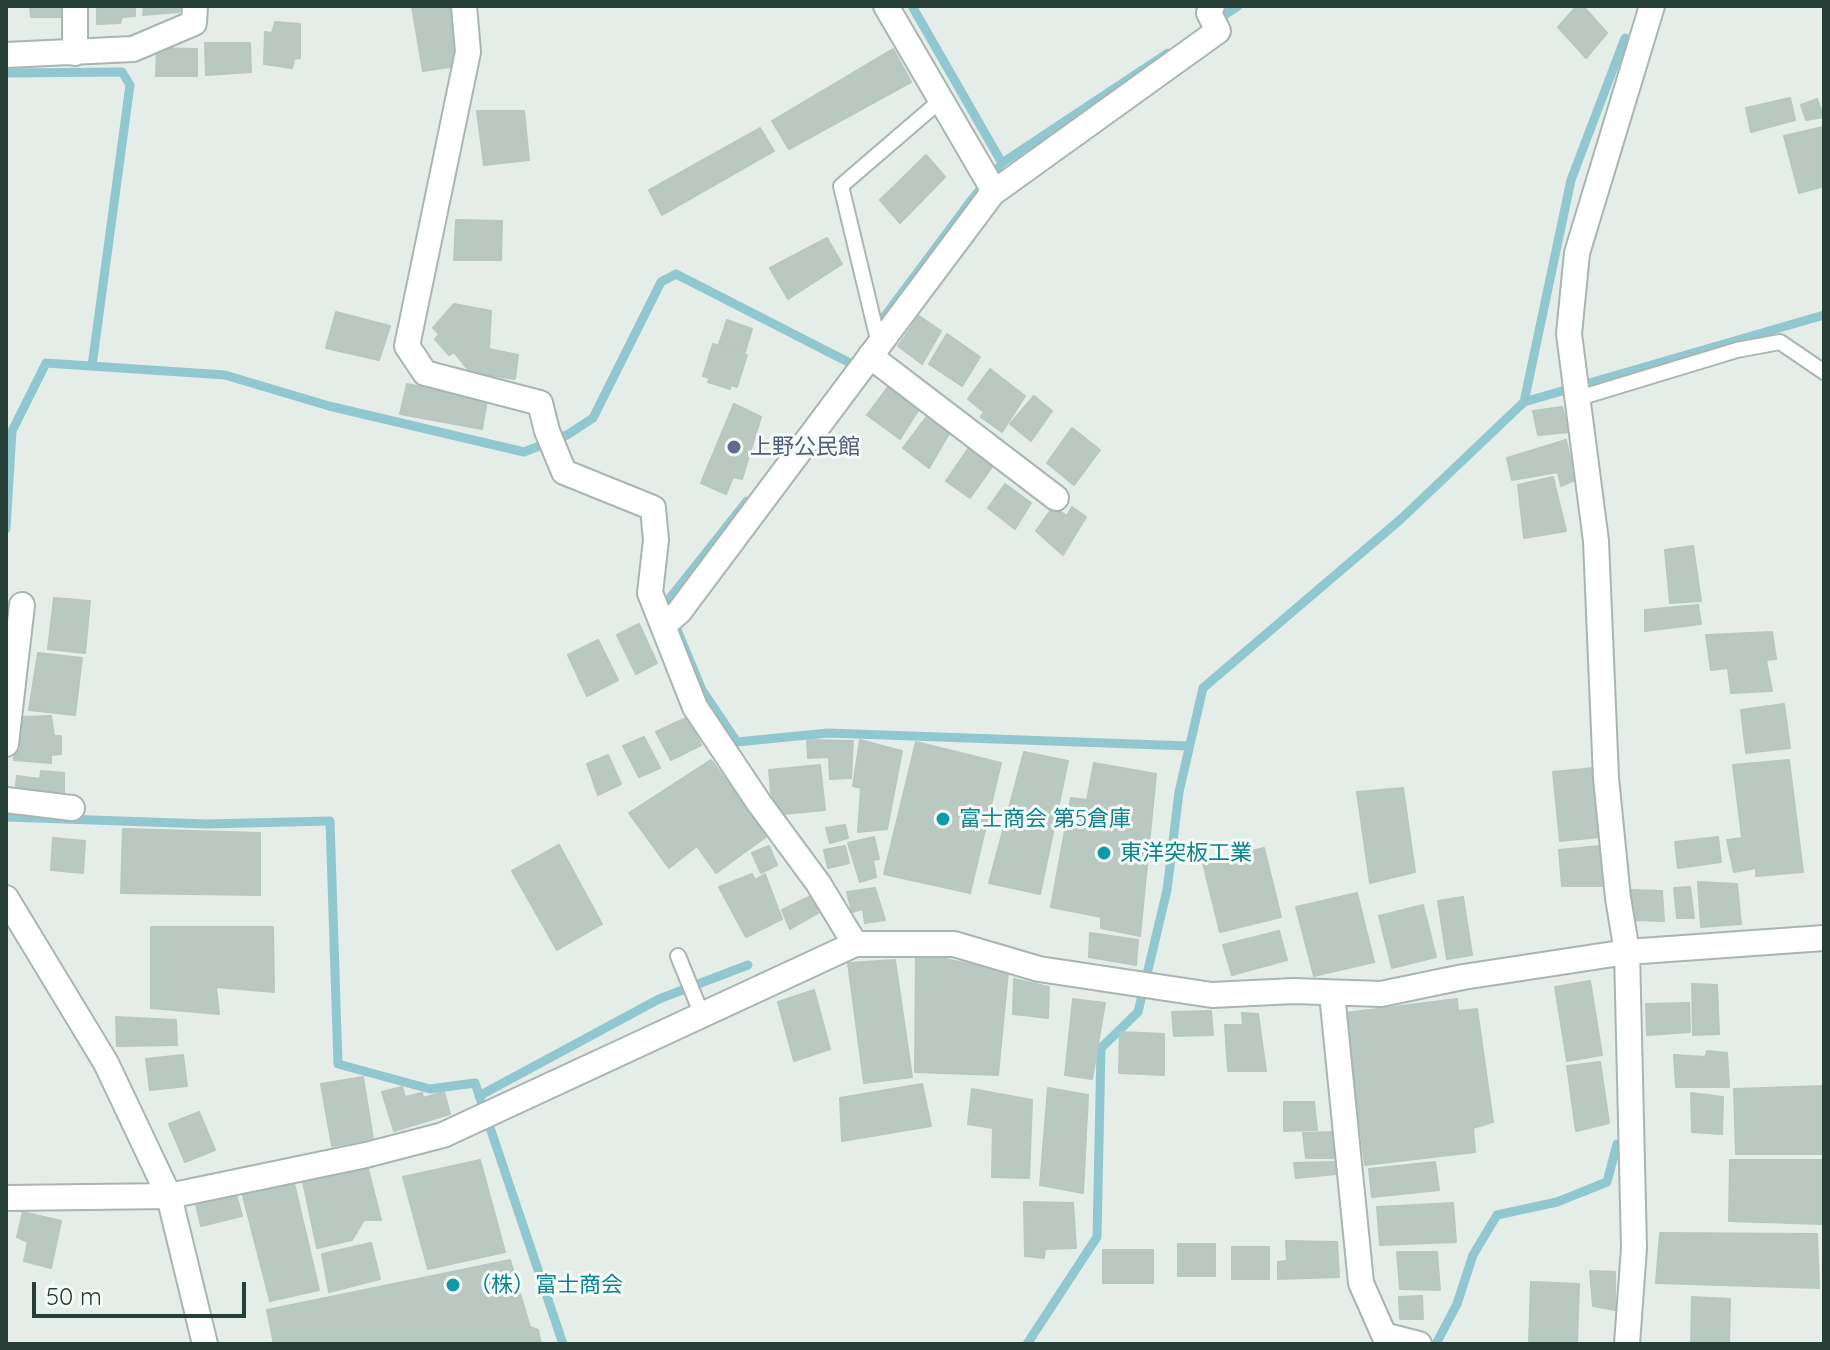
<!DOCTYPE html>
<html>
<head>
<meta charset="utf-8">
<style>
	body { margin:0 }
	#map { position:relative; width:1830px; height:1350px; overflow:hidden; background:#e5ede9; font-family:Quicksand,sans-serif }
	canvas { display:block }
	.frame { position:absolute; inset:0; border:8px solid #253e36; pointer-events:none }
	.scale { position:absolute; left:32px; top:1282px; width:214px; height:36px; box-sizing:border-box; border:4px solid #253e36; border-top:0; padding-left:10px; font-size:24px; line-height:28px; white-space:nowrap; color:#253e36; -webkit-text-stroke:6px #f6faf7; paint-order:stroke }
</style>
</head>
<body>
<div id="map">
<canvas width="1830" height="1350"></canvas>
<div class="frame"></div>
<div class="scale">50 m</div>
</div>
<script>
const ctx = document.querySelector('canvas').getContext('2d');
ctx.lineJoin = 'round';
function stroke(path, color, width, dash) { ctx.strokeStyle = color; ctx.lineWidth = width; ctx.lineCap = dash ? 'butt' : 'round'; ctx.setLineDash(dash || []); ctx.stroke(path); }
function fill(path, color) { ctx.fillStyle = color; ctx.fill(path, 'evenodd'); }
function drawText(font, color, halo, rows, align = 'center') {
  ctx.font = font + ' Quicksand,"Noto Sans JP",sans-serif'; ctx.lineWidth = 6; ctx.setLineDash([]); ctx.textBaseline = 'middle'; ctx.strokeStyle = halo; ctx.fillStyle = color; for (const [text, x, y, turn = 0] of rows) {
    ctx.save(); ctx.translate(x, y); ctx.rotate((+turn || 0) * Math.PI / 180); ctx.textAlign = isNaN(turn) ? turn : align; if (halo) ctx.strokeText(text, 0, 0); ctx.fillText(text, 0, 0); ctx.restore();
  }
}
stroke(new Path2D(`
	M912 6 1002 163 1168 53
	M1214 22 1238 6
	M1625 38 1571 180 1524 402 1824 315
	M6 73 122 72 130 85 92 366
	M873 332 973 198 1002 163
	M747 501 666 603 702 690 737 742 828 733 1189 746
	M6 529 12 431 46 363 225 375 329 406 524 452 567 435 593 418 661 282 676 274 850 363
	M6 817 207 824 330 821 338 1064 430 1089 475 1083 563 1344
	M479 1096 659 999 748 965
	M1027 1344 1097 1237 1101 1048 1138 1012 1167 890 1179 792 1203 688 1401 519 1524 402
	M1436 1344 1457 1304 1473 1255 1497 1215 1557 1202 1607 1182 1617 1144`), '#91c8cf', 9);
const building = new Path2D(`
	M30 6H61V17H31Z
	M97 6H135V16L122 17 120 23 97 24Z
	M144 6H181L179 12 143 15Z
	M450 6 457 66 423 71 412 7Z
	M1577 6H1583L1607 33 1586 58 1558 27Z
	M275 22 300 24V58L294 59 292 68 264 64 265 32 272 33Z
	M205 43H250L251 72 206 75Z
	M157 48 197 49V76H156Z
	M893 49 911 82 789 149 772 121Z
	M1790 98 1795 120 1751 132 1746 108Z
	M1817 99 1824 117 1806 120 1801 105Z
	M477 111H524L529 160 484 165Z
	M1823 127 1824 186 1799 193 1784 136Z
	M760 128 774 151 662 215 649 190Z
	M926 155 945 177 900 223 880 200Z
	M456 220 502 221 501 260H454Z
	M827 238 842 264 788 299 770 268Z
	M454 304 491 311 489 349 518 355 515 379 470 372 454 352 449 355 435 339 439 334 433 328Z
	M336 312 390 326 379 360 326 348Z
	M919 316 941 331 922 364 898 346Z
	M727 320 752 329 745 352 719 344Z
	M947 334 980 357 962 386 929 364Z
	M713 344 747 355 737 387 731 385 730 389 708 382 710 378 703 376Z
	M990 369 1025 396 1002 432 981 417 984 412 968 399Z
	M407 384 487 400 482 429 400 414Z
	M888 387 919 409 900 439 867 415Z
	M1034 396 1052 411 1031 441 1010 424Z
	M734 404 761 417 742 479 733 477 726 494 701 483Z
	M1562 407 1569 432 1538 435 1533 411Z
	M928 415 950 432 929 468 903 448Z
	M1072 428 1100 450 1074 485 1047 463Z
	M1566 440 1575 480 1561 486 1558 472 1512 480 1507 458Z
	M970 446 994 464 970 498 946 481Z
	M1553 477 1566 531 1524 538 1518 485Z
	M1005 484 1031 503 1015 529 988 508Z
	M1053 507 1067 516 1072 507 1086 517 1063 555 1036 531Z
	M1693 546 1701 601 1670 603 1665 550Z
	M54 598 90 601 85 653 48 649Z
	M1698 605 1701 624 1645 631V610Z
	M639 624 657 663 636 674 617 635Z
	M1772 632 1776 659 1766 660 1772 691 1731 693 1728 668 1711 670 1706 635Z
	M598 640 618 680 587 696 568 655Z
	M38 653 82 658 75 715 29 710Z
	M1784 704 1790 748 1746 753 1741 710Z
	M51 716 54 736H61V754L51 755V763L14 760 15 730 22 732 23 717Z
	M688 717 701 745 671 760 656 732Z
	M644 737 660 768 639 777 623 746Z
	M807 740 853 741 851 778 830 779 829 757 808 758Z
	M860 740 902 751 887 829 858 832 861 788 853 786Z
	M916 742 1001 763 970 893 884 874Z
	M1024 752 1068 761 1040 894 989 883Z
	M608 755 621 784 598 795 587 764Z
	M711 760 767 836 716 873 697 846 669 868 629 813Z
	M1789 760 1803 872 1756 876V868L1734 872 1727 840 1742 838 1733 765Z
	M1094 763 1156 774 1140 936 1101 928V917L1051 907 1071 798 1087 800Z
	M820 765 825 810 773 815 769 770Z
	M1594 768 1600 837 1560 841 1553 772Z
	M41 771 64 773V797L15 795 17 776 40 779Z
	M1403 788 1415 872 1370 883 1357 792Z
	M845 825 848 838 830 843 826 828Z
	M123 829 260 833V895L121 893Z
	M874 837 879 859 873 860 876 877 860 882 848 843Z
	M1718 837 1721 862 1678 868 1675 842Z
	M53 838 85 841 83 873 51 870Z
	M559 845 602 924 557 950 512 871Z
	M769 846 777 865 761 873 752 853Z
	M845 846 849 863 828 868 824 850Z
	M1600 846 1605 886H1562L1559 850Z
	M1264 848 1281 917 1220 932 1203 863Z
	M752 874 755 880 765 874 782 919 746 937 719 887Z
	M1698 882 1737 884 1741 924 1701 927Z
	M1690 887 1694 918H1677L1674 888Z
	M875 888 885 920 865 923 863 909 852 912 847 892Z
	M1631 890 1662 891 1664 921 1634 920Z
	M1357 893 1374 962 1314 976 1296 907Z
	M811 896 820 912 790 929 782 910Z
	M1463 897 1472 955 1447 959 1438 901Z
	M1423 905 1436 957 1392 968 1379 916Z
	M151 927H273L274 992 216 987 219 1014 151 1008Z
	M1279 931 1287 960 1232 975 1223 945Z
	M1090 933 1138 940 1136 965 1089 957Z
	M916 953 1008 972 998 1075 915 1072Z
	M895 960 912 1077 864 1083 848 963Z
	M1014 979 1049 987 1048 1018 1013 1014Z
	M1590 981 1602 1055 1567 1061 1555 987Z
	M1692 984 1717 985 1719 1034 1693 1035Z
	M814 990 830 1049 794 1061 778 1002Z
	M1073 999 1105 1003 1092 1079 1065 1075Z
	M1457 999 1458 1011 1477 1009 1493 1122 1473 1128 1475 1152 1365 1165 1346 1013Z
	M1689 1003 1690 1032 1647 1035 1646 1004Z
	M1211 1011 1213 1035 1174 1036 1172 1012Z
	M1242 1013 1258 1014 1266 1071H1228L1225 1025H1243Z
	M116 1017 176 1020 177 1045 117 1046Z
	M1120 1032 1164 1034V1075L1119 1073Z
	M1707 1051 1727 1053 1729 1087H1676L1674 1055 1705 1057Z
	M183 1055 187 1086 150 1090 146 1059Z
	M1600 1062 1609 1123 1576 1131 1567 1066Z
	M363 1077 373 1139 332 1146 321 1084Z
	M922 1084 931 1126 842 1141 840 1098Z
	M1824 1086V1154H1736L1734 1089Z
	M402 1087 405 1097 422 1093 423 1098 444 1092 450 1114 394 1131 382 1092Z
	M1048 1088 1088 1095 1083 1193 1040 1185Z
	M972 1089 1032 1100 1029 1178 992 1177 993 1128 968 1124Z
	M1691 1093 1723 1097 1722 1134 1692 1132Z
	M1284 1102H1314L1317 1130 1284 1131Z
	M199 1112 215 1150 185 1162 169 1124Z
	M1333 1132 1335 1158H1306L1303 1133Z
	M480 1160 505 1252 428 1269 403 1177Z
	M1730 1160H1824V1224L1729 1221Z
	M1335 1162 1336 1174 1296 1178 1294 1163Z
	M1435 1162 1439 1190 1372 1197 1369 1169Z
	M368 1169 381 1220H364L352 1240 317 1248 302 1177 321 1172 324 1179Z
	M294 1183 319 1290 270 1301 242 1192Z
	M236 1194 242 1216 201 1226 196 1204Z
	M1024 1202 1073 1203 1076 1248 1045 1249 1044 1258 1025 1256Z
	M1453 1203 1456 1242 1380 1245 1377 1207Z
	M23 1212 61 1221 51 1268 24 1261 28 1242 17 1237Z
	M1660 1233 1817 1234 1819 1288 1656 1283Z
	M1286 1241 1337 1242 1339 1277 1278 1279V1262L1287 1261Z
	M371 1243 380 1279 329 1292 322 1254Z
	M1178 1244H1215V1276H1178Z
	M1232 1247H1269V1279H1232Z
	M1103 1250H1153V1283H1103Z
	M1397 1252H1437L1440 1290 1400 1289Z
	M510 1260 530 1327 538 1330 541 1344H274L267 1310Z
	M1590 1271 1615 1272V1310L1593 1306Z
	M1531 1282 1579 1284 1577 1344H1529Z
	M1422 1296 1423 1319H1400L1399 1297Z
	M1692 1297 1730 1299 1729 1344H1691Z`);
fill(building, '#bac8c2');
stroke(building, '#b8c7c0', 2);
const lane = new Path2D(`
	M879 344 841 186 941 100
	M1579 398 1737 350 1780 342 1824 372
	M678 956 702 1015`);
const street = new Path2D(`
	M464 6 468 52 407 346 425 373 540 403 547 431 564 472 653 508 656 540 650 593 695 707 759 803 818 883 855 944
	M75 53V6
	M6 55 133 49 194 23 195 6
	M990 195 1218 31 1209 13 1212 6
	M870 356 1056 498
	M664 625 679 612 994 191 886 6
	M6 744 22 605
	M6 800 72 808
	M6 898 106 1063 169 1196 205 1344
	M1332 994 1361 1283 1384 1335 1419 1344
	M6 1198 169 1196 366 1155 443 1135 855 944H954L1039 969 1212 995 1294 991 1381 994 1463 977 1627 952 1824 938
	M1627 1344 1634 1248 1627 952 1618 898 1606 778 1596 541 1569 334 1577 253 1652 6`);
stroke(lane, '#a8b5b0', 18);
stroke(street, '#a8b5b0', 28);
stroke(lane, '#fff', 14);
stroke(street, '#fff', 24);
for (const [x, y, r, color] of [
	[734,447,8,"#5c6f8a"],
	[943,819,8,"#0f9aa8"],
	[1104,853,8,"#0f9aa8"],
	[453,1285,8,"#0f9aa8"]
]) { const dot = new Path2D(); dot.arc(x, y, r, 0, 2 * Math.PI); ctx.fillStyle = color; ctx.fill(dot); stroke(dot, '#f6faf7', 3); }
drawText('22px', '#4e5e75', '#f6faf7', [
	["上野公民館",750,447]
], 'left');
drawText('22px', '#0d838f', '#f6faf7', [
	["富士商会 第5倉庫",959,819],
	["東洋突板工業",1120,853],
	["（株）富士商会",469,1285]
], 'left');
</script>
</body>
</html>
